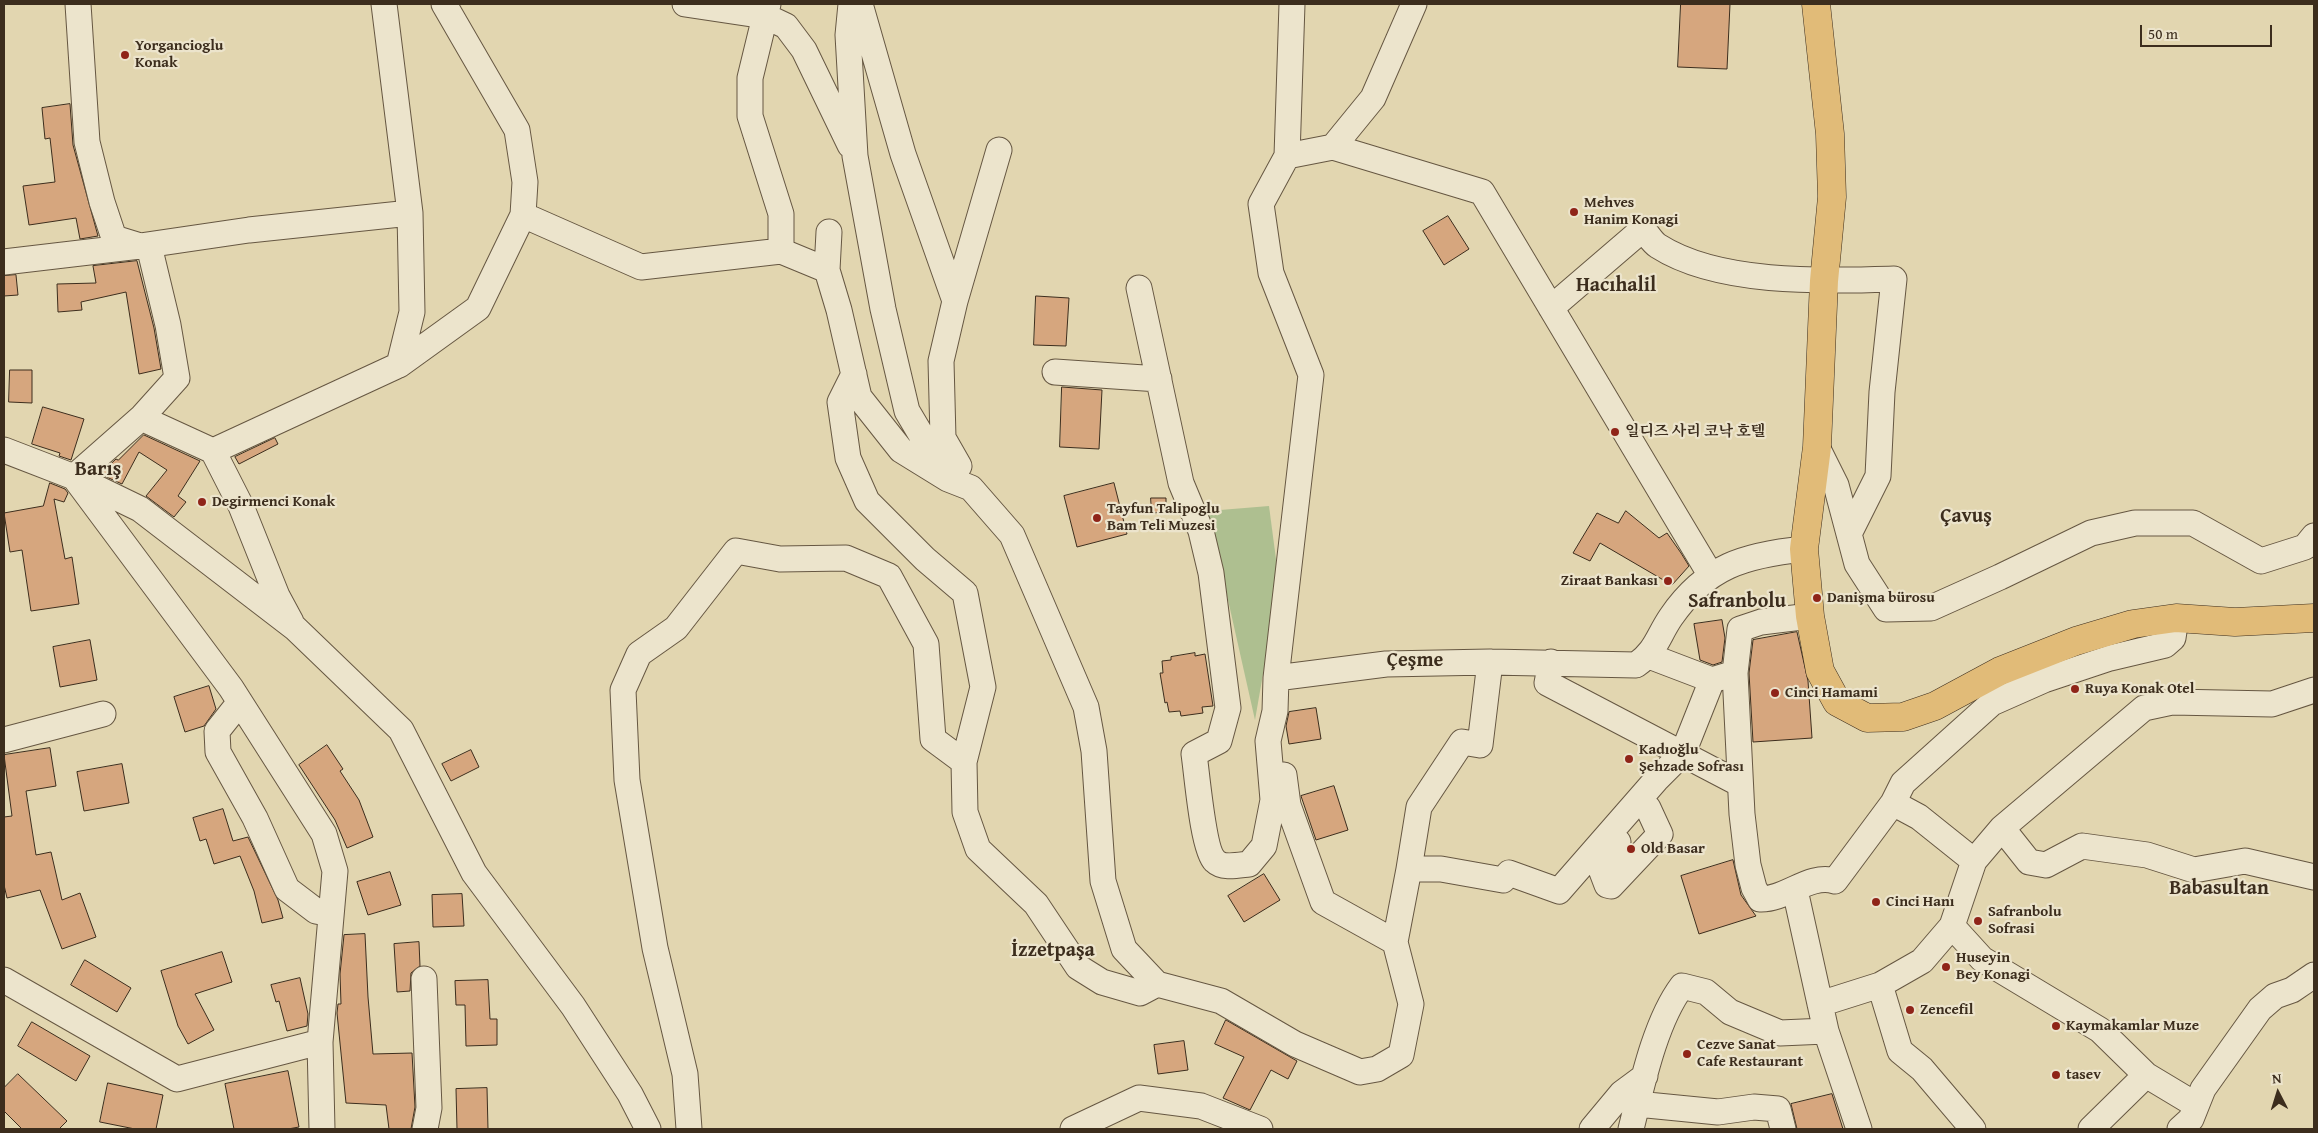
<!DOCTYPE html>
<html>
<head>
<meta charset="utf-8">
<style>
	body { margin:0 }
	#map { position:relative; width:2318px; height:1133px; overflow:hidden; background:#e2d6b0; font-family:"Gentium Book Plus",serif }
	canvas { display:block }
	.frame { position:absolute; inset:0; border:5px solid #3c2d1d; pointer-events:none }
	.north { position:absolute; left:2253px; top:1068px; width:50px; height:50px; -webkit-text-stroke:4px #ece4cc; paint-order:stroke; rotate:355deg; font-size:14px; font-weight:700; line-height:20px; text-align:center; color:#3c2d1d }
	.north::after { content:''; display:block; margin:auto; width:18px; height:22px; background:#3c2d1d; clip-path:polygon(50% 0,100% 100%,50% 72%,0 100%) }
	.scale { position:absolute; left:2140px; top:25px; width:132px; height:22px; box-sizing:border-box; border:2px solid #3c2d1d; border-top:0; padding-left:6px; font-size:15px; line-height:18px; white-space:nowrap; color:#3c2d1d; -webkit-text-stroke:4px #ece4cc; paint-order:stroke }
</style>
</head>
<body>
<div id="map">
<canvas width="2318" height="1133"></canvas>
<div class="frame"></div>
<div class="north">N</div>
<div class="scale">50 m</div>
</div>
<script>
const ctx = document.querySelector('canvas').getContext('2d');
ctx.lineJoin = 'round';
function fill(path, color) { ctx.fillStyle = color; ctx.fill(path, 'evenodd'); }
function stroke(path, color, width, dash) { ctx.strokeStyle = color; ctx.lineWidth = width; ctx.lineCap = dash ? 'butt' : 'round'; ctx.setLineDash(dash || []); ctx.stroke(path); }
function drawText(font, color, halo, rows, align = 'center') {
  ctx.font = font + ' "Gentium Book Plus","Noto Serif KR",serif'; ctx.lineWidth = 4.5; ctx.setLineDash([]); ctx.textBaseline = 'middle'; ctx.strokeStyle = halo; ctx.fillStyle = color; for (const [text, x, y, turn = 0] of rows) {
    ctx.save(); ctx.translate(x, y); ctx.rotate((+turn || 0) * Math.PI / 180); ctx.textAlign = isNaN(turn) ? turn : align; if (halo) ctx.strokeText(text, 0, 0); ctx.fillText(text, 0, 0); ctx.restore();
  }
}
fill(new Path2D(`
	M1269 506 1279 582 1255 720 1208 511Z`), '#aebf90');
const building = new Path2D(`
	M1681 4H1730L1727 69 1678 67Z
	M70 104 73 145 98 236 80 239 76 218 29 225 23 186 55 182 50 138 45 139 42 108Z
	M1448 216 1469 249 1444 265 1423 231Z
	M137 261 154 328 161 369 139 374 126 292 81 302 82 310 58 312 57 284 96 283 93 266Z
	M16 275 18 295 4 296V276Z
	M1036 296 1069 298 1066 346 1034 345Z
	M10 370H32V403L9 402Z
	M1062 387 1102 390 1099 449 1060 447Z
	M43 407 84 419 71 460 59 456 60 453 32 444Z
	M144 435 200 461 178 496 186 502 174 517 146 496 167 470 139 452 122 484 100 474 116 459 118 460Z
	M275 438 278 444 239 464 235 457Z
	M50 483 65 489 68 493 64 502 54 499 65 559 72 557 79 604 31 611 22 550 10 552 4 513 43 506Z
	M1114 483 1127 534 1077 547 1064 496Z
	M1151 498H1166V512L1152 513Z
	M1626 511 1659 538 1667 533 1681 553 1689 566 1672 585 1600 543 1590 561 1573 553 1597 513 1618 523Z
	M1722 620 1725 638 1722 662 1713 665 1700 660 1694 624Z
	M1797 632 1808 681 1812 738 1753 742 1749 673 1753 640Z
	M90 640 97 680 60 687 53 647Z
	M1195 653V656L1205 654 1213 706 1202 707 1203 713 1181 716 1180 711 1169 712 1167 702 1165 703 1160 673H1163L1162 661 1171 660V657Z
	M209 686 216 709 204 726 185 732 174 697Z
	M1316 708 1321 739 1289 744 1286 726 1289 712Z
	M327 745 343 769 340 771 359 800 373 837 347 848 335 820 299 765Z
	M50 748 56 786 26 791 36 855 51 852 62 900 80 893 96 937 62 949 40 890 7 898 4 885V817L12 816 4 755Z
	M471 750 479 767 451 781 442 764Z
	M122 764 129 803 84 811 77 772Z
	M1334 786 1348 830 1316 840 1301 796Z
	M223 809 233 841 248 837 278 900 283 918 262 923 254 891 240 856 214 864 206 839 200 841 193 818Z
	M1733 860 1741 895 1756 916 1699 934 1681 876Z
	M390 872 401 905 368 915 357 882Z
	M1264 874 1280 900 1244 922 1228 896Z
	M462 894 464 926 433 927 432 895Z
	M365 934 368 997 373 1054 412 1053 415 1107 411 1129H389L386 1105 346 1103 337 1013 338 1004H341L340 974 344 935Z
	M419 942 420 966 411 973 410 991 397 992 394 944Z
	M222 952 232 982 195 994 214 1030 188 1044 178 1026 161 971Z
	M85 960 131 988 117 1012 71 985Z
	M300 978 308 1014 307 1026 287 1031 279 1001 276 1002 271 985Z
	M488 980 490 1019H497V1045L466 1046 465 1005H456L455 981Z
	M1226 1020 1297 1061 1288 1079 1271 1070 1250 1110 1223 1098 1244 1057 1215 1044Z
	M32 1022 90 1056 76 1081 18 1046Z
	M1184 1041 1188 1070 1158 1074 1154 1045Z
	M288 1071 299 1127 288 1129H234L225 1084Z
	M18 1074 67 1121 59 1129H22L4 1111V1088Z
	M108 1083 163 1095 156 1129H135L100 1122Z
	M487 1088 488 1129H457L456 1089Z
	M1832 1094 1843 1129H1797L1791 1104Z`);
fill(building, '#d6a67e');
stroke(building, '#3c2d1d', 1);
const minor = new Path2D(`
	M78 4 87 142 102 202 114 238 140 246 249 230 410 213 412 312 399 365 478 308 523 215 641 267 781 251 827 270
	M384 4 410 213
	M444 4 517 130 525 182 523 215
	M685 4 765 16 786 26 804 50 850 145
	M768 4 750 78V116L781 214V251
	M851 4 848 35 855 156 883 309 907 411 945 475
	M860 4 903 154 955 301
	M1333 147 1482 192 1710 574
	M1287 156 1292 4
	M829 232 827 270 839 310 859 397 901 450 948 479 971 488 1012 535 1086 707 1094 751 1103 881 1124 949 1157 984 1221 1001 1295 1044 1360 1072 1377 1069 1401 1055 1411 1004 1395 942 1409 869H1441L1503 880 1509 873 1559 891 1656 780 1683 753 1712 680
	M4 262 140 246 150 250 168 325 177 378 141 418 213 451 241 506 277 596 291 622
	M1139 288 1181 483 1201 531 1211 573 1228 708 1219 741 1194 754C1197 774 1203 850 1215 861 1223 869 1239 865 1249 864L1264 846 1273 800 1268 741 1275 711 1276 678 1386 664 1490 662 1636 665C1656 651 1658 636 1671 617 1706 566 1745 555 1804 549
	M1551 308 1643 229C1648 235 1653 243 1658 246 1719 285 1824 281 1894 279L1882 392 1878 476 1850 532
	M1055 372 1159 379
	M854 374 840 402 848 458 867 501 925 559 965 593 983 687 964 762 965 812 978 849 1036 904 1078 967 1102 982 1140 993 1157 984
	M141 418 74 477 140 509 295 628 401 730 474 873 573 1006 630 1094 648 1129
	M1817 447 1836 485 1857 564 1886 609 1931 608 2000 577 2091 533 2135 523H2193L2261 561 2305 547 2314 536
	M4 450 74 477 231 688 324 834 335 871 320 1042 322 1129
	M213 451 399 365
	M959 466 943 438 941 361 955 301 999 150
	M1649 656 1712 680 1735 673 1740 629 1761 622 1810 616
	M1551 662 1547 683 1740 784
	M1735 673 1742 814 1748 865 1754 888 1760 899C1786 900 1809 873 1835 881L1893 803 1919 817 1974 861 1952 926 1922 961 1880 985 1900 1051 1922 1069 1973 1129
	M1276 678 1311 375 1271 273 1261 204 1287 156 1333 147 1373 98 1414 4
	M240 702 217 731 218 752 255 818 287 889 316 911 331 914
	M4 740 103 714
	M1284 775 1288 805 1323 902 1395 942
	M1893 803 1903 783 1992 703 2044 680 2110 658 2165 645 2173 638 2176 618
	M2002 828 2029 862 2046 865 2082 846 2147 855 2194 870 2245 861 2314 877
	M1618 842 1599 864 1607 885 1611 886 1660 834 1648 808
	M1974 861 2002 828 2144 708 2172 702 2272 704 2314 690
	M1409 869 1419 807 1462 742 1480 745 1490 662
	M1795 890 1826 1031 1859 1129
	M1952 926 1982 959 2100 1030 2146 1075 2091 1129
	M424 979 429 1108 425 1129
	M4 980 177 1079 320 1042
	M1820 1004 1880 985
	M2146 1075 2196 1105
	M1637 1104 1718 1112 1754 1107 1778 1109 1783 1129
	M689 1129 685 1074 655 948 627 780 623 690 639 654 676 628 736 551 780 559 846 558 889 576 926 644 933 739 964 762
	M1073 1129 1139 1098 1201 1106 1260 1129
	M1592 1129 1622 1093 1645 1076
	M1631 1129C1642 1085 1655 1022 1682 986L1706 992 1730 1012 1780 1033 1826 1031
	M2180 1129 2191 1119 2203 1089 2260 1009 2275 996 2292 990 2314 975`);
const major = new Path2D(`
	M1816 4 1830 134 1832 197 1824 281 1817 447 1804 549 1810 616 1820 671 1837 702 1867 718 1903 717 1935 706 2000 671 2076 641 2133 624 2176 618 2235 622 2314 618`);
stroke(minor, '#665742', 27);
stroke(major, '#3c2d1d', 29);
stroke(minor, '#ece4cc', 25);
stroke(major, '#e1bb78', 28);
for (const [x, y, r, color] of [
	[125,55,5,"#8f2418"],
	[1574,212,5,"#8f2418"],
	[1615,432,5,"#8f2418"],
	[202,502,5,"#8f2418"],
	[1097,518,5,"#8f2418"],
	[1668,581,5,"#8f2418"],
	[1817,598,5,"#8f2418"],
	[2075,689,5,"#8f2418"],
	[1775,693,5,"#8f2418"],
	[1629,759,5,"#8f2418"],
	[1631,849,5,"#8f2418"],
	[1876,902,5,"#8f2418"],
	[1978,921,5,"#8f2418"],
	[1946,967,5,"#8f2418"],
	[1910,1010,5,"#8f2418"],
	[2056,1026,5,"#8f2418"],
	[1687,1054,5,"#8f2418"],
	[2056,1075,5,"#8f2418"]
]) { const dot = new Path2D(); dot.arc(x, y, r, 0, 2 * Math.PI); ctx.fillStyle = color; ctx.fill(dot); stroke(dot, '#ece4cc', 2); }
drawText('bold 15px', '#3c2d1d', '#ece4cc', [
	["Yorgancioglu",135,46],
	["Konak",135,63],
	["Mehves",1584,203],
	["Hanim Konagi",1584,220],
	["일디즈 사리 코낙 호텔",1625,432],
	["Degirmenci Konak",212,502],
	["Tayfun Talipoglu",1107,509],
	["Bam Teli Muzesi",1107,526],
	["Ziraat Bankası",1658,581,"right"],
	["Danişma bürosu",1827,598],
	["Ruya Konak Otel",2085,689],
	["Cinci Hamami",1785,693],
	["Kadıoğlu",1639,750],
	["Şehzade Sofrası",1639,767],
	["Old Basar",1641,849],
	["Cinci Hanı",1886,902],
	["Safranbolu",1988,912],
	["Sofrasi",1988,929],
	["Huseyin",1956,958],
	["Bey Konagi",1956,975],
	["Zencefil",1920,1010],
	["Kaymakamlar Muze",2066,1026],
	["Cezve Sanat",1697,1045],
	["Cafe Restaurant",1697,1062],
	["tasev",2066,1075]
], 'left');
drawText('bold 20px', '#3c2d1d', '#ece4cc', [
	["Hacıhalil",1616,286],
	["Barış",98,470],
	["Çavuş",1966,517],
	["Safranbolu",1737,602],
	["Çeşme",1415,661],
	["Babasultan",2219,889],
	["İzzetpaşa",1053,951]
]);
</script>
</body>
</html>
